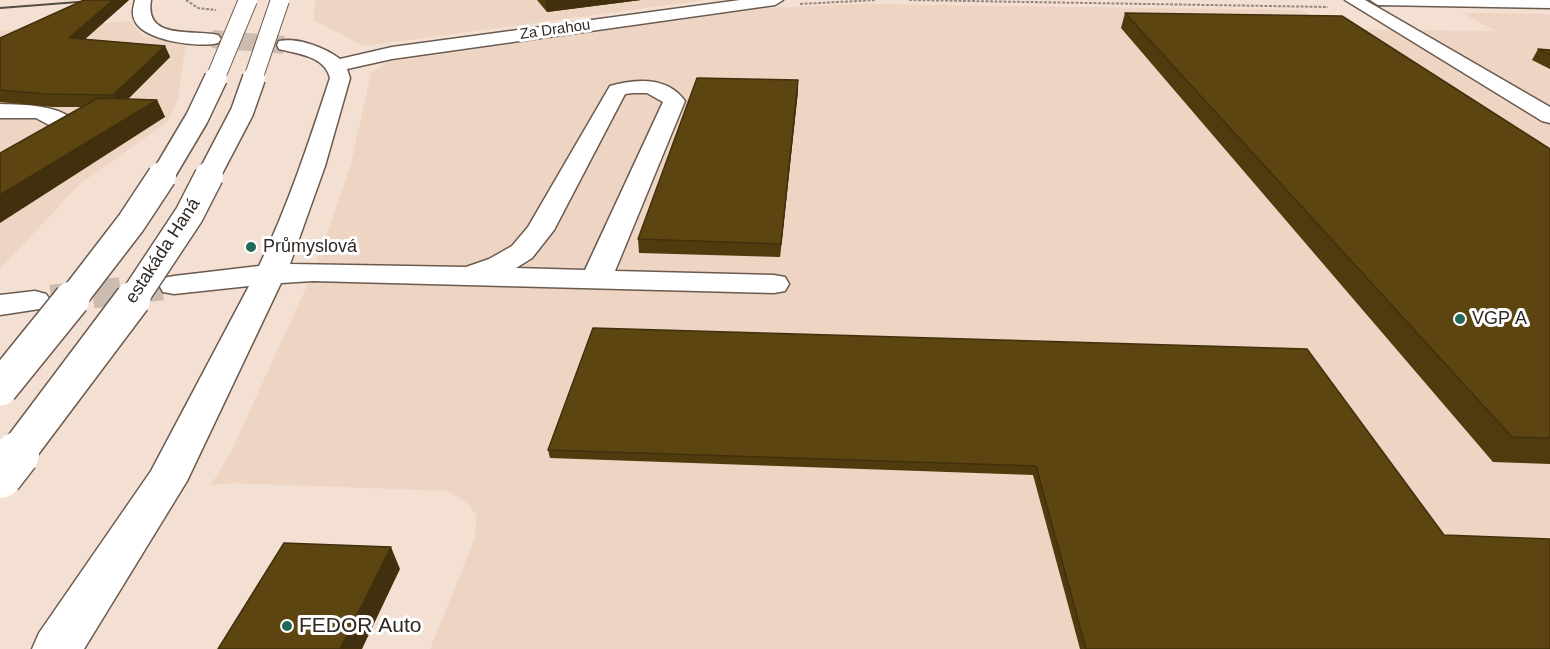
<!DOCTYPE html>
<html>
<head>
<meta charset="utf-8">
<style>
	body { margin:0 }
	canvas { display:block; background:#f3e0d2 }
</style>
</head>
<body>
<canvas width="1550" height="649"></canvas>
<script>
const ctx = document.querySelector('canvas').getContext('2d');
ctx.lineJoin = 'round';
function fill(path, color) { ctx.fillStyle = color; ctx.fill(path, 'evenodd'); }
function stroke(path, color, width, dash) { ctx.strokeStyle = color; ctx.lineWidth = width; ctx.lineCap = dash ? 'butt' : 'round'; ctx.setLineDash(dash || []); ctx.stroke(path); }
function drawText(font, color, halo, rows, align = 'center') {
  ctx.font = font + ' Helvetica,sans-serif'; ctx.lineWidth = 6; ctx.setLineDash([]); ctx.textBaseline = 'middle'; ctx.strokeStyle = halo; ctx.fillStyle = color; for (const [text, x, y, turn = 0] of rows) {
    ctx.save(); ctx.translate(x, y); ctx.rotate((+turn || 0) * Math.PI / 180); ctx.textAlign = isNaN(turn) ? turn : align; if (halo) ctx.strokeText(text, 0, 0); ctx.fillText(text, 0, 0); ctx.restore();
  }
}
fill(new Path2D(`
	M316 0H706L364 46 313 20Z
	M864 4 1303 10 1330 29 1496 31 1462 13 1550 14V649H430L475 538 476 515 467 503 448 491 233 483 211 485 233 448 315 268 351 164 371 73 387 62 767 8Z
	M130 21 143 36 186 42 178 100 167 122 80 184 0 269V31Z`), '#eed4c2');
stroke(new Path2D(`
	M212 39 286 45`), '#ccbbaf', 18, [18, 9]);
stroke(new Path2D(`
	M51 299 174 285`), '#ccbbaf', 28, [28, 14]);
const minor = new Path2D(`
	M135 0H151C144 41 193 29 218 35L221 39 218 43C200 48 147 41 136 23 131 15 133 9 135 0Z
	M740 0H783L775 5 392 59 347 69 350 78 325 166 290 264 466 267 489 259 512 246 528 227 610 86C635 79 667 76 685 101L615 271 774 275 785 277 789 284 785 291 774 293 313 281 281 283 187 481 84 649H32L39 633 151 471 249 286 174 294 163 292 159 285 163 278 174 276 259 266C288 206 309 142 330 78 325 56 298 54 279 49L277 45 279 41C298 37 326 48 340 59L392 47ZM633 93H647L663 102 585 270 516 268 532 258 554 230 625 94Z
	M1345 0H1365L1550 107V123L1542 121Z
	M1370 0H1550V8L1378 5Z
	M0 104C24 105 64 104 79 126L76 131 9 170 0 172V155L51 126 36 118H0Z
	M35 291 46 294 51 301 46 308 0 315V295Z`);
stroke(minor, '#6b5b4f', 3);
stroke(new Path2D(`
	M186 0 198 8 216 10
	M909 0 1328 7
	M800 4 876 0`), '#95887e', 2, [3, 1.5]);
fill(minor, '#fff');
stroke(new Path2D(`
	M0 8 104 0`), '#544b44', 2);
const highwayBridgeFar4 = new Path2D(`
	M215 79 248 0
	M253 79 280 0`);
const highwayBridgeFar3 = new Path2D(`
	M162 177 197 118 216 78
	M208 177 242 112 254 78`);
const highwayBridgeFar2 = new Path2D(`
	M71 301 131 223 162 176
	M132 301 189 215 209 176`);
const highwayBridgeFar1 = new Path2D(`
	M0 388 72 299
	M15 456 133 299`);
const highwayBridge = new Path2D(`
	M0 476 17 454`);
stroke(highwayBridgeFar4, '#6b5b4f', 20, []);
stroke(highwayBridgeFar3, '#6b5b4f', 25, []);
stroke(highwayBridgeFar2, '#6b5b4f', 31, []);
stroke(highwayBridgeFar1, '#6b5b4f', 38, []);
stroke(highwayBridge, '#6b5b4f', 47, []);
stroke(highwayBridgeFar4, '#fff', 18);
stroke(highwayBridgeFar3, '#fff', 22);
stroke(highwayBridgeFar2, '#fff', 28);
stroke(highwayBridgeFar1, '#fff', 35);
stroke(highwayBridge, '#fff', 44);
fill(new Path2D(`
	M129 0 85 39 165 46 170 57 128 99 157 100 165 117 81 107H52L0 102V38Z
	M537 0H641L547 12Z
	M1125 13 1550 149V464L1493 462 1121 28Z
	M1538 49 1550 50V69L1532 60Z
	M798 80V91L780 257 639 253 638 239Z
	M593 328 1444 535 1550 649H1080L1033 475 550 458 548 450Z`), '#503b0f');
fill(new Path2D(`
	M113 0H129L74 49 69 38Z
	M545 0H641L547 12Z
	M165 46 170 57 119 108 113 95Z
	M798 80V91L780 257 781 244Z
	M157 100 165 117 0 223V195Z
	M391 547 400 569 362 649H340Z`), '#41300d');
const building = new Path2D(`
	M84 0H113L69 38 165 46 113 95 45 94 0 90V38Z
	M1125 13 1342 16 1550 149V438L1512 437Z
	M1538 49 1550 50V55Z
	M697 78 798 80 781 244 638 239Z
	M98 98 157 100 0 195V153Z
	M593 328 1307 349 1444 535 1550 539V649H1086L1036 466 548 450Z
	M284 543 391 547 340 649H218Z`);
fill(building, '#5d4512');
stroke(building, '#41300d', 1.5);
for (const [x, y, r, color] of [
	[251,247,6,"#246859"],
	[1460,319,6,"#246859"],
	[287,626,6,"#246859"]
]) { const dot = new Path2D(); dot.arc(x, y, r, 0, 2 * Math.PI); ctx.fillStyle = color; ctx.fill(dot); stroke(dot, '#fff', 2); }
drawText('15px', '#2f2823', '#fff', [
	["Za Drahou",555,30,-8]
]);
drawText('18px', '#2f2823', '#fff', [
	["Průmyslová",263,247],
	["VGP A",1472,319]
], 'left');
drawText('18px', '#2f2823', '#fff', [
	["estakáda Haná",163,251,-57]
]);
drawText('21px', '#2f2823', '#fff', [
	["FEDOR Auto",299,626]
], 'left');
</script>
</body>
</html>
